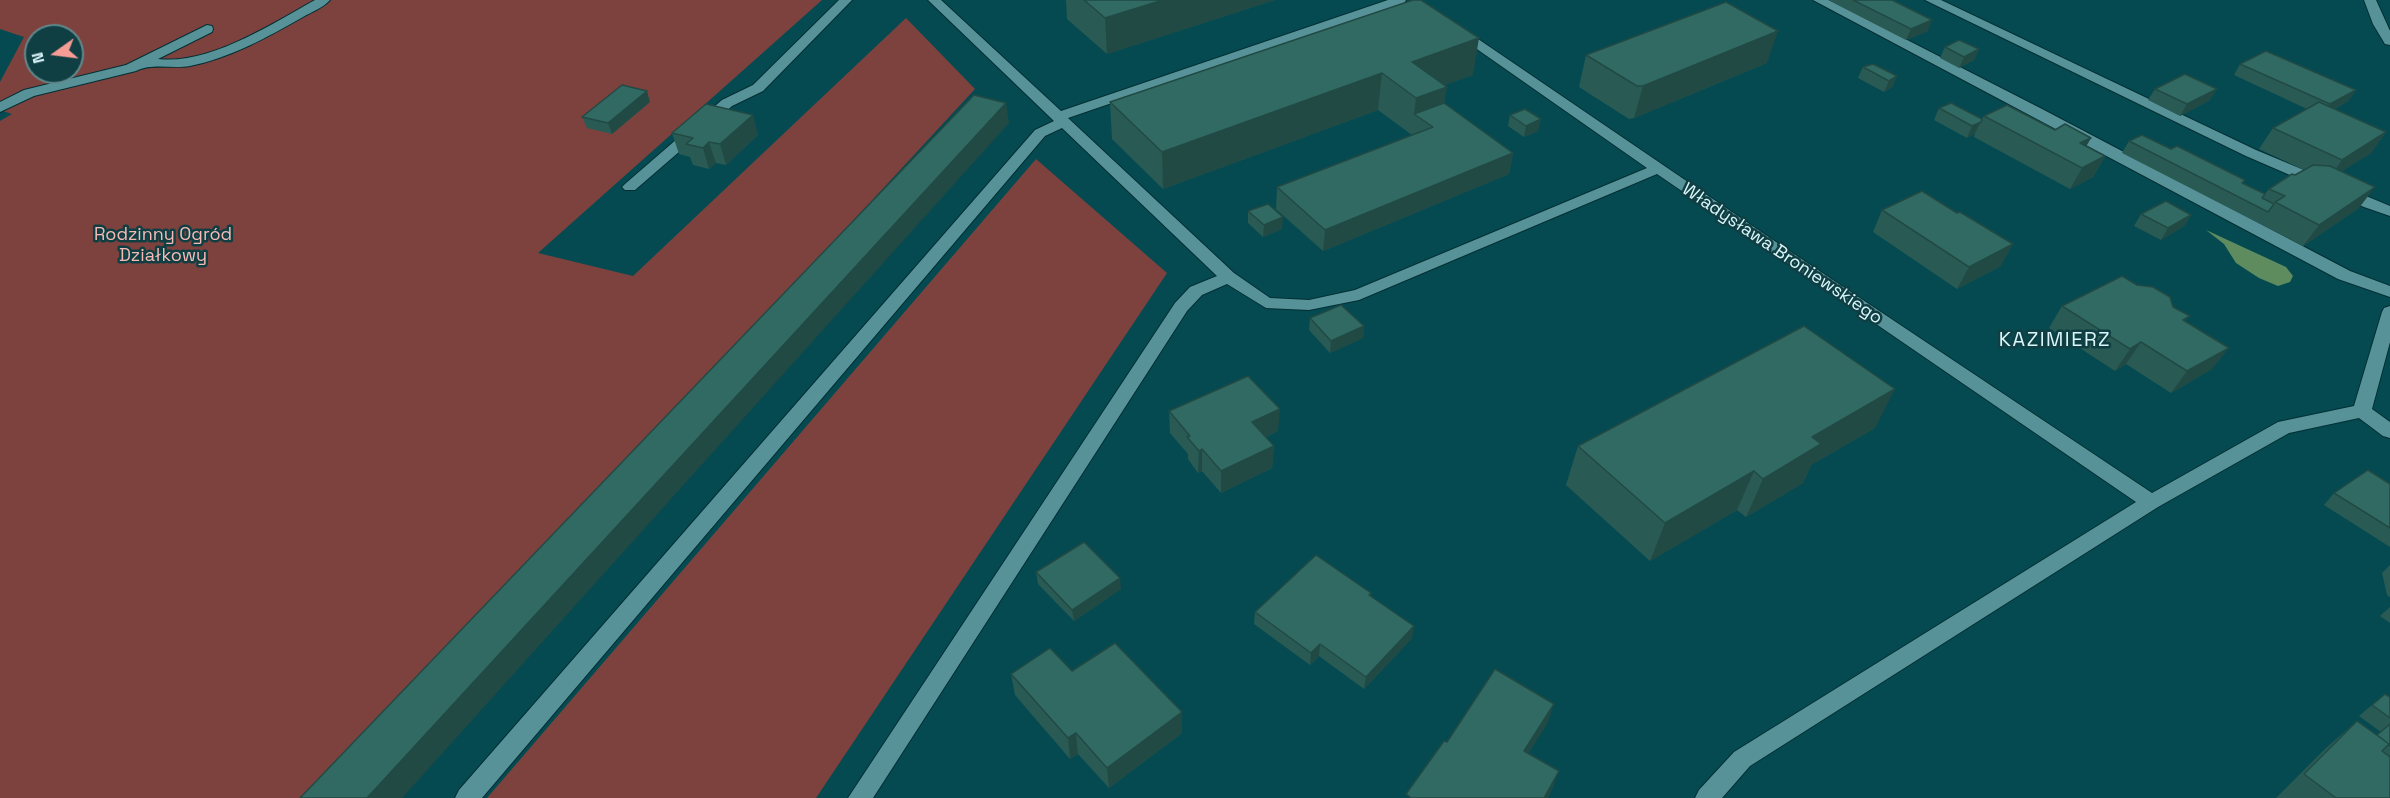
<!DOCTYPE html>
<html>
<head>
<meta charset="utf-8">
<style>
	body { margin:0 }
	#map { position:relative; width:2390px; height:798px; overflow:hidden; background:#064a51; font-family:"Space Grotesk",sans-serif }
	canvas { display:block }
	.north { position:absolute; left:24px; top:24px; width:60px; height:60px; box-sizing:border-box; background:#0f3e43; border:2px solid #60888c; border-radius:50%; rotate:256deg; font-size:16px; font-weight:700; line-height:24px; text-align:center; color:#d9f6fa }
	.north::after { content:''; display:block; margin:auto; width:21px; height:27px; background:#f59c95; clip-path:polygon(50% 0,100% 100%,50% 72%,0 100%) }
</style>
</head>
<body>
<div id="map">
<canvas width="2390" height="798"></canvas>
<div class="north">N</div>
</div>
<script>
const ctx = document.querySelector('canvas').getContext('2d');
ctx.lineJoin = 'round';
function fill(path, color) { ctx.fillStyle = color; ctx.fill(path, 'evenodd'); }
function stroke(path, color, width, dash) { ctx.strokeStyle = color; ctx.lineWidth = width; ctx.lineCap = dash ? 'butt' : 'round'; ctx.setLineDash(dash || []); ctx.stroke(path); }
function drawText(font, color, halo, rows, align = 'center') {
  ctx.font = font + ' "Space Grotesk",sans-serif'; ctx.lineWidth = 5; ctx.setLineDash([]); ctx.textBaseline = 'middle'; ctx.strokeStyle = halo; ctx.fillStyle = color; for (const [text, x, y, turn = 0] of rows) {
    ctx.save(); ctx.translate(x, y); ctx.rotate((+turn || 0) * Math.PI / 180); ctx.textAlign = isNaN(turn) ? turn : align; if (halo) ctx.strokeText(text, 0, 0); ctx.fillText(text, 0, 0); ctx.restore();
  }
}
fill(new Path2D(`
	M0 0H822L538 253 633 276 906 18 975 89 319 798H0V121L12 114 0 110V82L24 37 0 29ZM36 36H72V72H36Z
	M1036 159 1167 273 816 798H487Z`), '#7e423e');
fill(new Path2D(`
	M2206 230 2286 267 2293 276 2290 282 2278 286 2259 278 2236 263 2224 244Z`), '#5e8c5e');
const minor = new Path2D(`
	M315 0H330C324 7 312 12 303 17 268 37 230 58 190 66 172 69 151 63 136 71L34 96 0 112V102L24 90 126 65 207 25 212 26 213 29 212 32 158 59C209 65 272 24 315 0Z
	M839 0H852L763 91 732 106 635 190H625L622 187 625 184 722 100 753 85Z
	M928 0H941L1061 111 1388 0H1406L1404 3 1068 118 1234 273 1270 298 1309 300 1355 290 1647 168 1454 33 1452 30 1454 27 1459 26 1776 242 2152 493 2278 422 2354 406 2382 312 2384 308 2390 306V342L2372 409 2390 422V438L2383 436 2359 418 2289 433 2158 507 1750 766 1722 798H1695L1699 790 1734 752 2136 502 1657 174 1359 300 1309 310 1266 308 1227 284 1202 295 1187 311 873 798H848L1175 303 1190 287 1217 276 1062 128 1045 136 482 798H455L459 790 1035 130 1054 121Z
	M1813 0H1829L2042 109 2350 271 2390 286V297L2338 279Z
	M1925 0H1941L2256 150 2390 206V216L2364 207 2246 156Z
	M2364 0H2376L2390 31V45L2385 44 2373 24Z`);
stroke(minor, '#002f33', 2);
fill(minor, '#589299');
fill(new Path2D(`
	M1066 0H1275L1107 54 1067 19Z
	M1413 0 1473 75 1444 85V103L1513 153 1509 174 1323 251 1276 209 1277 187 1412 135 1378 110 1163 189 1112 139 1110 102Z
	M1828 0H1892L1928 31 1906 40Z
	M1945 47 1979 49 1974 60 1959 68 1940 58Z
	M1586 55 1767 63 1634 118 1629 119 1579 87Z
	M2240 64 2356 90 2348 101 2335 109 2386 132 2371 153 2342 171 2359 208 2303 246 2122 153 2129 141 2171 149 2245 180 2243 183 2265 194 2269 189 2304 170 2259 149 2273 128 2307 109 2234 75Z
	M1863 67 1897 76 1892 87 1884 92 1858 78Z
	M2155 89 2210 100 2180 116 2148 100Z
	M650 102 612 134 587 128 582 117Z
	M1939 108 1982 119 1984 116 2055 130 2091 138 2086 146 2105 156 2093 177 2070 189 1974 137 1975 133 1967 138 1934 120Z
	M1510 115 1538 131 1524 137 1508 126Z
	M672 133 758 135 726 165 716 163 709 169 693 165 690 157 679 154Z
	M1882 210 1957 213 2001 266 1957 289 1873 232Z
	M1248 211 1282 229 1263 237 1248 223Z
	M2141 214 2191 215 2184 226 2161 240 2134 226Z
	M2062 306 2173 307 2186 322 2212 369 2171 393 2126 364 2115 371 2049 328Z
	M1310 318 1364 326 1363 338 1330 353 1309 330Z
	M1169 411 1278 431 1266 437 1274 446 1272 468 1221 493 1202 471 1198 473 1188 459V454L1170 433Z
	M1875 428 1811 465 1803 483 1746 517 1737 510 1650 561 1566 485 1578 446Z
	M2390 484V547L2324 505 2334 493Z
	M2390 565V597L2387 595 2382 573Z
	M1036 572 1121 589 1074 621 1038 584Z
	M1371 593V596L1412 638 1364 689 1319 656 1310 665 1254 624 1255 612Z
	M2390 607V623L2380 616Z
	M1072 671 1182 712V733L1109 788 1078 754 1070 759 1015 695 1011 674Z
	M2385 694 2390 697V798H2276L2326 748 2357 721 2377 735 2381 732 2359 716Z`), '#295b54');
fill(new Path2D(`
	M1163 0H1275L1107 54 1105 18Z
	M1932 20 1928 31 1906 40 1911 29Z
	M1778 31 1767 63 1634 118 1643 86Z
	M1479 38 1473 75 1414 96 1412 62Z
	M1979 49 1974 60 1959 68 1964 57Z
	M1382 73 1378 110 1163 189 1162 152Z
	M1897 76 1892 87 1884 92 1889 81Z
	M1447 87 1441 124 1414 114 1416 98Z
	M2217 89 2210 100 2180 116 2187 104Z
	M2356 90 2348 101 2322 116 2330 104Z
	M647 91 650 102 612 134 608 123Z
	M1006 103 1009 123 402 798H367Z
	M753 115 758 135 726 165 720 144Z
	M1541 119 1538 131 1524 137 1526 126Z
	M1981 122 1975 133 1967 138 1972 126Z
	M2386 132 2371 153 2327 181 2342 160Z
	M2091 138 2079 159 2080 143Z
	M709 142 716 163 709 169 703 148Z
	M1513 153 1509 174 1323 251 1325 230Z
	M2105 156 2093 177 2070 189 2082 168Z
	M2375 187 2359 208 2303 246 2319 225Z
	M2191 215 2184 226 2161 240 2168 228Z
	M1283 217 1282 229 1263 237 1264 225Z
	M2013 244 2001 266 1957 289 1969 267Z
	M1364 326 1363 338 1330 353 1331 341Z
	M2141 342 2126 364 2115 371 2130 349Z
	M2229 348 2212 369 2171 393 2187 371Z
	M1895 389 1875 428 1811 465 1803 483 1746 517 1763 479 1812 437Z
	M1280 409 1278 431 1251 444 1252 422Z
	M1274 446 1272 468 1221 493V471Z
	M1202 449V471L1198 473 1199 451Z
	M1754 471 1737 510 1650 561 1665 523Z
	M1120 578 1121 589 1074 621 1072 610Z
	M1414 626 1412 638 1364 689 1366 677Z
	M1320 644 1319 656 1310 665 1311 653Z
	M1554 704 1547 724 1517 771 1524 751Z
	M1182 712V733L1109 788 1107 768Z
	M1076 733 1078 754 1070 759 1068 738Z
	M1559 771 1551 792 1548 798H1544Z`), '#224a45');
const building = new Path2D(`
	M1084 0H1163L1105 18Z
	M1413 0H1421L1479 38 1412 62 1447 87 1416 98 1382 73 1162 152 1110 102Z
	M1853 0H1892L1932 20 1911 29Z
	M1726 2 1778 31 1643 86H1637L1586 55Z
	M1959 40 1979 49 1964 57 1945 47Z
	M2266 51 2356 90 2330 104 2240 64Z
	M1873 64 1897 76 1889 81 1863 67Z
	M2185 74 2217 89 2187 104 2155 89Z
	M622 85 647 91 608 123 582 117Z
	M974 95 1006 103 367 798H300Z
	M2319 102 2386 132 2342 160 2273 128Z
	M1444 103 1513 153 1325 230 1277 187 1433 127 1414 114Z
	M1951 103 1982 119 1981 122 1972 126 1939 108Z
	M706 104 753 115 720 144 709 142 703 148 686 144 693 138 672 133Z
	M2007 105 2055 130 2065 124 2091 138 2080 143 2105 156 2082 168 1984 116Z
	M1525 109 1541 119 1526 126 1510 115Z
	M2142 135 2171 149 2177 146 2245 180 2242 183 2265 194 2262 198 2274 204 2268 212 2129 141Z
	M2313 165 2330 166 2375 187 2319 225 2275 202 2285 196 2269 189 2292 174 2295 175Z
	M1922 191 1957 213 1960 212 2013 244 1969 267 1882 210Z
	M2166 201 2191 215 2168 228 2141 214Z
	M1268 204 1283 217 1264 225 1248 211Z
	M2122 276 2137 285 2153 287 2170 297 2173 307 2190 316 2183 320 2229 348 2187 371 2141 342 2130 349 2062 306Z
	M1341 305 1364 326 1331 341 1310 318Z
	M1804 326 1895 389 1812 437 1821 444 1763 479 1754 471 1665 523 1578 446Z
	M1248 376 1280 409 1252 422 1274 446 1221 471 1202 449 1199 451 1187 437 1190 436 1169 411Z
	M2368 470 2390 484V528L2334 493Z
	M1084 542 1120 578 1072 610 1036 572Z
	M1316 555 1371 593 1369 595 1414 626 1366 677 1320 644 1311 653 1255 612Z
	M1115 643 1182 712 1107 768 1076 733 1068 738 1011 674 1050 648 1072 671Z
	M1495 669 1554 704 1524 751 1559 771 1544 798H1411L1406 794 1444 741 1447 742Z
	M2385 694 2390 697V718L2372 705Z
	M2357 721 2389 744 2382 751 2390 757V798H2336L2304 774Z
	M2390 724V746L2388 745 2389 744 2377 735Z`);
fill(building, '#306a62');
stroke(building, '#224a45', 1.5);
drawText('18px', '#f7bbb6', '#0f3e43', [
	["Rodzinny Ogród",163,235],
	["Działkowy",163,256]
]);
drawText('18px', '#d9f6fa', '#0f3e43', [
	["Władysława Broniewskiego",1782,254,34]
]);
ctx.letterSpacing = '1.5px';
drawText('20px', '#d9f6fa', '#0f3e43', [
	["KAZIMIERZ",2055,341]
]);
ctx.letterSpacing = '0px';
</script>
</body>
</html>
